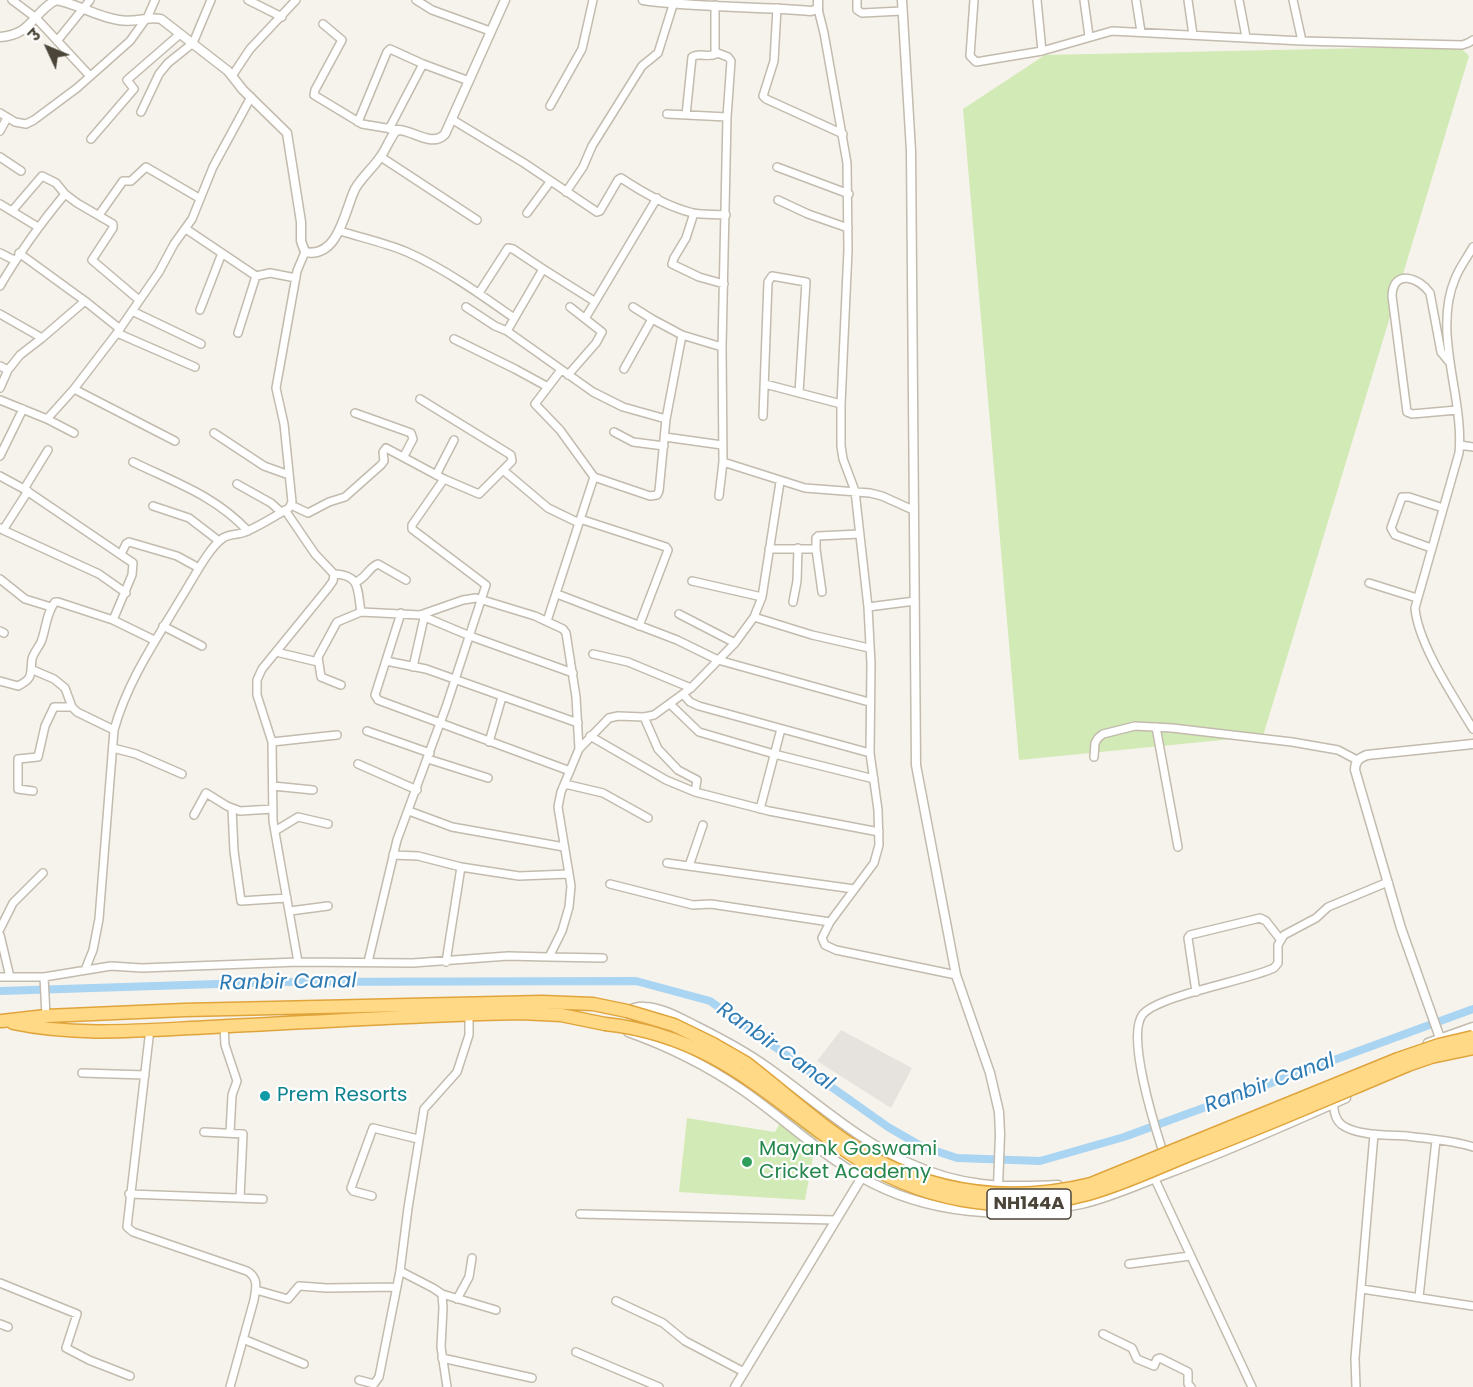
<!DOCTYPE html>
<html>
<head>
<meta charset="utf-8">
<style>
	body { margin:0 }
	#map { position:relative; width:1473px; height:1387px; overflow:hidden; background:#f6f3ec; font-family:Poppins,"Noto Sans Devanagari",sans-serif }
	canvas { display:block }
	.north { position:absolute; left:18px; top:18px; width:60px; height:60px; -webkit-text-stroke:4px #fff; paint-order:stroke; rotate:314deg; font-size:16px; font-weight:700; line-height:24px; text-align:center; color:#4b4439 }
	.north::after { content:''; display:block; margin:auto; width:21px; height:27px; background:#4b4439; clip-path:polygon(50% 0,100% 100%,50% 72%,0 100%) }
</style>
</head>
<body>
<div id="map">
<canvas width="1473" height="1387"></canvas>
<div class="north">उ</div>
</div>
<script>
const ctx = document.querySelector('canvas').getContext('2d');
ctx.lineJoin = 'round';
function fill(path, color) { ctx.fillStyle = color; ctx.fill(path, 'evenodd'); }
function stroke(path, color, width, dash) { ctx.strokeStyle = color; ctx.lineWidth = width; ctx.lineCap = dash ? 'butt' : 'round'; ctx.setLineDash(dash || []); ctx.stroke(path); }
function drawText(font, color, halo, rows, align = 'center') {
  ctx.font = font + ' Poppins,sans-serif'; ctx.lineWidth = 4.5; ctx.setLineDash([]); ctx.textBaseline = 'middle'; ctx.strokeStyle = halo; ctx.fillStyle = color; for (const [text, x, y, turn = 0] of rows) {
    ctx.save(); ctx.translate(x, y); ctx.rotate((+turn || 0) * Math.PI / 180); ctx.textAlign = isNaN(turn) ? turn : align; if (halo) ctx.strokeText(text, 0, 0); ctx.fillText(text, 0, 0); ctx.restore();
  }
}
fill(new Path2D(`
	M841 1030 912 1068 891 1108 817 1061Z`), '#e6e2dd');
fill(new Path2D(`
	M1459 46 1469 56 1263 736 1019 760 963 109 1045 55Z
	M785 1114 818 1130 805 1200 679 1192 687 1118 775 1132Z`), '#d2eab5');
stroke(new Path2D(`
	M0 991 279 982 636 981 710 1001 888 1127 921 1146 957 1158 1040 1161 1124 1137 1473 1009`), '#a9d4f2', 8);
const minor = new Path2D(`
	M12 0 36 18 90 76
	M248 0 282 17
	M416 0 432 10 490 31
	M857 0V10L862 13 902 11
	M974 0 970 56 976 62 1042 51 1112 31 1302 41 1293 0
	M1037 0 1042 51
	M1084 0 1089 36
	M1136 0 1141 32
	M1188 0 1193 35
	M1239 0 1246 37
	M715 5V52L728 57 731 61 727 117 722 347 723 462 719 496
	M777 8 774 61 763 96 766 99 843 134
	M818 9 824 33 847 163 848 250 841 404V446L843 459 855 491 868 607 871 664 870 753 878 810 879 845 874 863 830 922 822 938 825 945 836 950 956 975
	M323 24 342 40 315 90 314 95 362 124 398 130
	M57 41 90 0
	M1302 41 1462 45 1468 43 1473 40
	M232 76 250 49 296 0
	M550 106 582 49 593 0
	M141 112 159 74 168 63 193 43 211 0
	M0 113 15 122 26 124 34 120 77 88 130 41 148 16 155 0
	M667 114 727 117
	M686 115 692 57C699 52 708 58 716 54
	M453 120 524 163 597 212 600 211 618 180 621 178C642 192 668 207 693 213 703 215 715 214 726 215
	M358 122 387 52 390 49 423 64 469 81
	M389 129 423 64
	M0 131 7 118
	M91 139 134 89 127 80 180 34
	M0 157 21 171
	M381 157 477 220
	M777 167 849 194
	M566 192 583 167 592 146 642 66 658 53 673 5
	M65 194 77 203 113 224V228L92 260 139 300
	M778 200 808 214 848 228
	M0 204 38 227
	M527 213 550 182
	M694 213 686 238 674 258 672 264 699 277 724 284
	M99 215 123 181H131L146 167 199 198
	M186 229 256 276 238 333
	M340 231C363 238 386 243 407 252 445 269 480 294 514 318
	M1473 247C1467 258 1459 268 1455 279 1440 314 1449 357 1455 393 1458 413 1461 433 1459 453L1415 608C1418 644 1454 697 1473 729
	M0 253 14 260
	M19 253 85 301
	M543 269 594 301
	M256 276 270 273 296 278
	M0 286C19 253 41 223 65 194L56 183 42 176 12 211
	M479 293 508 248 513 249 543 269 507 331 593 392 623 407 666 419
	M466 307 495 326 507 331
	M633 307 652 319 682 335
	M200 310 222 253
	M132 311 201 344
	M0 314 42 338 85 301 120 329
	M586 317 657 198
	M117 333 195 367
	M454 339 515 369 548 387
	M1450 363 1441 352 1430 293C1420 278 1393 268 1392 296L1407 412 1412 414 1457 410
	M0 366 8 370 20 355 42 338
	M624 369 652 319
	M561 370 535 404 560 430 594 477
	M568 375 596 343 602 332 570 307
	M765 384 841 404
	M0 388 8 370
	M74 389 175 441
	M420 399 511 455 512 461 503 470
	M0 400 47 419 74 433
	M355 413 411 433 413 439 404 456
	M763 416 768 282 772 276 806 282 799 393
	M47 419 74 389 117 333 159 272 174 244 192 219 213 167 251 97
	M614 432 633 442 664 446
	M214 433 264 466 289 475
	M665 437 722 445
	M1460 445 1473 447
	M48 450 24 489 133 563 132 575 113 620 154 640
	M0 456 23 409
	M133 462C176 483 214 495 248 531
	M723 462 805 488 870 493 882 496 913 510
	M436 475 454 440
	M0 476 24 489
	M237 484 271 503 281 512
	M291 505 308 513 329 502 345 497 381 465 384 461 383 452 386 448 444 479 479 494 503 470 548 508 579 523
	M153 506 189 518 219 541
	M285 510 315 554 334 574 333 581 328 588 262 669 257 680V695L272 742 273 821 298 962
	M580 519 666 547 668 550 639 626
	M0 528 3 530 28 491
	M3 530 99 574 126 593
	M1431 548 1395 535 1391 528 1402 497H1409L1443 508
	M769 549H816V538L818 536 859 534
	M816 549 822 592
	M121 554 126 544 129 542 177 556 199 568
	M334 574C361 575 357 589 361 612L420 615 463 600 476 598 535 616 563 629 566 633 576 697 579 749
	M0 579 25 599 51 607
	M692 581 762 597
	M356 582C367 577 369 567 378 564L406 580
	M1369 583 1417 598
	M557 594 677 640 718 660 869 702
	M793 602 797 581 798 548
	M868 607 915 601
	M401 613 375 695 378 700 570 771
	M679 614 735 643
	M420 615 470 636 573 673
	M754 617 812 635 869 648
	M547 621 594 477 650 496 657 495 659 491 666 419 682 335 722 347
	M163 626 202 646
	M0 631 4 633
	M276 652 318 662
	M593 654 628 662 691 688
	M386 661 426 669 578 723
	M413 667 424 618
	M33 670 54 679 65 688 72 707 77 712 114 730
	M0 681 18 686C34 678 30 674 32 659 33 654 38 648 41 642 46 630 46 613 55 602H58L113 620
	M341 685 321 677 318 657 337 622 361 612
	M683 694 690 702 699 706 870 753
	M670 704 699 732 774 754 874 779
	M644 717 658 749 678 770 697 780 695 792
	M1156 727 1178 847
	M367 731 430 753
	M590 736 666 780 695 792 769 811 879 832
	M272 742 337 735
	M489 742 502 697
	M113 748 136 754 182 774
	M1094 757 1095 743 1098 738 1103 734 1135 726 1172 728 1292 742 1338 750 1357 760
	M428 759 488 778
	M358 764 417 790
	M565 784 603 793 648 818
	M273 786 313 790
	M33 791 18 789V759L38 757 45 726 54 707H72
	M232 808 234 851 241 901 287 898
	M760 809 781 729
	M409 811 452 827 564 847
	M194 815 206 793 227 806 240 811 273 809
	M275 831 298 817 328 824
	M393 855 418 856 461 867 446 962
	M667 863 854 889
	M689 866 703 825
	M461 867 519 876 569 874
	M610 884 693 905 711 904 830 922
	M290 911 328 906
	M0 929 13 903 43 873
	M0 935 10 977
	M549 957 603 958
	M368 962 397 840 446 707 486 585 412 529V525L444 479
	M85 970 93 950 99 919 114 730C127 682 156 640 181 598 191 583 208 548 223 538 229 534 238 535 245 532 260 526 275 516 289 508L292 502 284 424 276 388 297 271 305 252
	M0 977H44L111 966 142 968 298 962 413 963 508 956 549 957 562 931 569 907 571 886 558 807 561 792 579 749 609 718 618 716 644 717 654 715 691 688 735 643 754 617 762 597 780 482
	M44 977 46 1016
	M1196 992 1188 938 1190 935 1260 918 1266 921 1280 939
	M224 1026 225 1045 237 1081 232 1095 230 1133
	M150 1029 127 1227 133 1232 247 1271C259 1278 256 1288 254 1300L230 1387
	M82 1073 145 1075
	M1333 1100C1334 1109 1334 1119 1342 1125 1357 1136 1390 1135 1407 1136 1429 1139 1452 1140 1473 1147
	M204 1132 243 1134 240 1198
	M1162 1149C1154 1124 1126 1034 1143 1014 1160 995 1246 981 1274 968L1278 963V945L1284 935 1316 918 1328 907 1388 882
	M1153 1175 1252 1387
	M129 1194 263 1199
	M372 1196 353 1191 351 1188 373 1128 418 1139
	M580 1214 835 1220
	M1129 1264 1190 1256
	M400 1271 433 1288 442 1294 443 1308 441 1347 447 1387
	M0 1283 77 1314 66 1348 89 1360 130 1376
	M1362 1289 1473 1306
	M256 1290 288 1299 299 1286 327 1288 397 1287
	M442 1294 496 1310
	M1419 1297 1436 1140
	M457 1299 469 1277 472 1258
	M616 1301 663 1323 685 1341 744 1372
	M0 1324 8 1327
	M1103 1334 1132 1348 1137 1359 1154 1366 1157 1359 1160 1358 1188 1372V1384L1191 1387
	M243 1339 304 1364
	M576 1352 659 1387
	M442 1358 532 1378
	M359 1380 374 1384 379 1377 400 1271 408 1208 424 1109 457 1072 469 1035V1014
	M1356 1387 1355 1358 1374 1134`);
const tertiary = new Path2D(`
	M643 0C698 8 755 6 811 11L818 9V0
	M902 0 911 151 916 765 956 975 990 1073 999 1112 1000 1134 998 1187
	M0 37C32 35 32 13 56 0 78 4 97 17 119 20 134 23 150 16 161 19L228 71 243 90 287 133 301 222V241L305 252C339 259 345 209 355 189 362 177 373 168 381 156 386 149 389 140 395 132L398 130C413 130 432 148 445 134L505 0
	M627 1011C633 1008 638 1006 645 1007 663 1008 680 1018 696 1026 720 1038 745 1051 767 1067 814 1100 858 1141 911 1164 961 1187 1004 1188 1058 1185
	M628 1032C667 1046 706 1065 741 1089 782 1117 818 1152 861 1177 927 1215 1008 1220 1081 1204 1112 1197 1141 1183 1171 1172 1230 1150 1288 1124 1346 1098
	M1440 1038 1401 928 1355 770C1355 761 1359 758 1367 755L1473 744
	M1428 1043 1473 1027
	M735 1387 862 1177`);
const trunk = new Path2D(`
	M2 1021 46 1016 184 1010 542 1002 593 1004 627 1011
	M13 1023C78 1037 146 1030 212 1027 315 1022 418 1015 520 1013L561 1015 605 1024`);
stroke(minor, '#c2bbae', 10);
stroke(tertiary, '#c2bbae', 11);
stroke(trunk, '#e0a43c', 15);
stroke(minor, '#fff', 7);
stroke(tertiary, '#fff', 8);
stroke(trunk, '#ffd985', 12);
const trunkBridge = new Path2D(`
	M627 1011 674 1025 713 1044 746 1063C788 1095 832 1137 878 1161 945 1195 1018 1202 1091 1184L1398 1059 1439 1045 1473 1037
	M605 1024C710 1035 764 1093 846 1151 917 1201 1003 1217 1088 1194 1124 1184 1159 1167 1194 1153 1266 1126 1336 1095 1408 1065L1431 1057 1473 1048`);
stroke(trunkBridge, '#e0a43c', 15, []);
stroke(trunkBridge, '#ffd985', 12);
for (const [x, y, r, color] of [
	[265,1096,6,"#0f9aa8"],
	[747,1162,6,"#2e9e5b"]
]) { const dot = new Path2D(); dot.arc(x, y, r, 0, 2 * Math.PI); ctx.fillStyle = color; ctx.fill(dot); stroke(dot, '#fff', 2); }
for (const [x, y, w] of [
	[1029,1204,84]
]) { const box = new Path2D(); box.roundRect(x - w / 2, y - 15, w, 30, 4.5); ctx.fillStyle = '#fff'; ctx.fill(box); stroke(box, '#4b4439', 1.5); }
drawText('bold 18px', '#4b4439', null, [
	["NH144A",1029,1204]
]);
drawText('20px', '#0d838f', '#fff', [
	["Prem Resorts",277,1096]
], 'left');
drawText('20px', '#27864d', '#fff', [
	["Mayank Goswami",759,1150],
	["Cricket Academy",759,1173]
], 'left');
drawText('italic 21px', '#2e7ab2', '#fff', [
	["Ranbir Canal",288,983,-1],
	["Ranbir Canal",775,1047,35],
	["Ranbir Canal",1270,1084,-20]
]);
</script>
</body>
</html>
